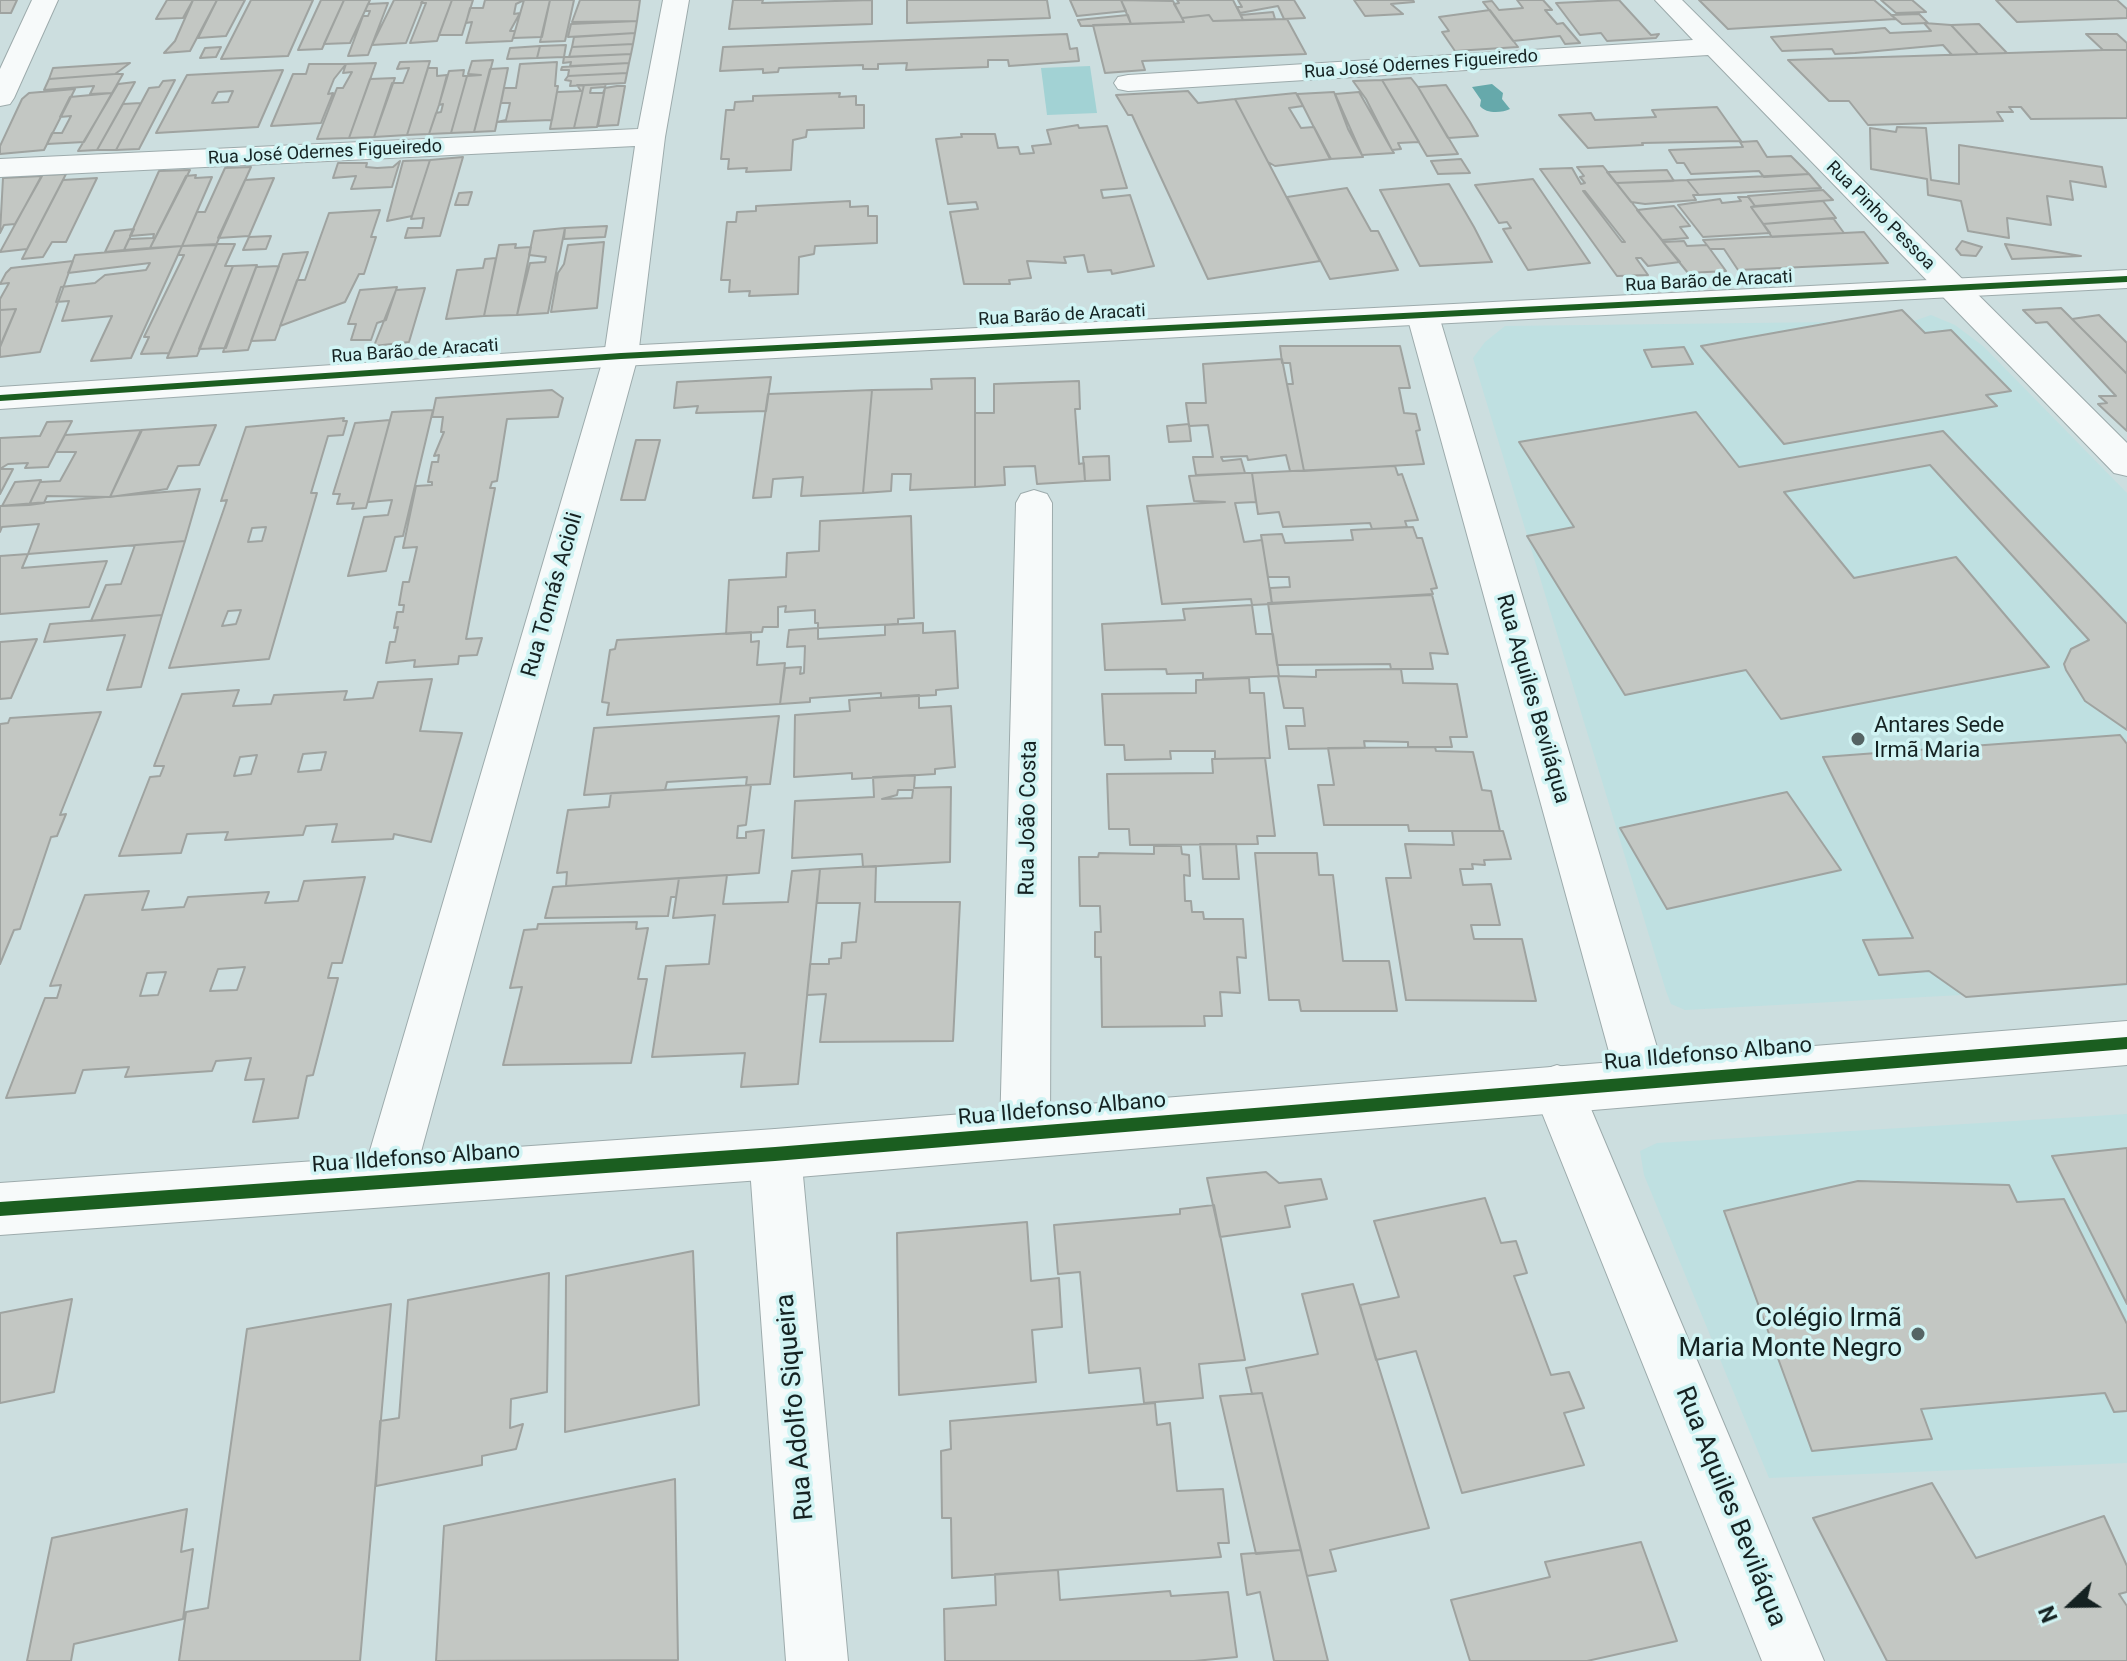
<!DOCTYPE html>
<html>
<head>
<meta charset="utf-8">
<style>
	body { margin:0 }
	#map { position:relative; width:2127px; height:1661px; overflow:hidden; background:#ccdedf; font-family:Roboto,sans-serif }
	canvas { display:block }
	.north { position:absolute; left:2031px; top:1565px; width:80px; height:80px; -webkit-text-stroke:6px #d1f4f4; paint-order:stroke; rotate:248deg; font-size:22px; font-weight:700; line-height:32px; text-align:center; color:#152222 }
	.north::after { content:''; display:block; margin:auto; width:28px; height:36px; background:#152222; clip-path:polygon(50% 0,100% 100%,50% 72%,0 100%) }
</style>
</head>
<body>
<div id="map">
<canvas width="2127" height="1661"></canvas>
<div class="north">N</div>
</div>
<script>
const ctx = document.querySelector('canvas').getContext('2d');
ctx.lineJoin = 'round';
function fill(path, color) { ctx.fillStyle = color; ctx.fill(path, 'evenodd'); }
function stroke(path, color, width, dash) { ctx.strokeStyle = color; ctx.lineWidth = width; ctx.lineCap = dash ? 'butt' : 'round'; ctx.setLineDash(dash || []); ctx.stroke(path); }
function drawText(font, color, halo, rows, align = 'center') {
  ctx.font = font + ' Roboto,sans-serif'; ctx.lineWidth = 7; ctx.setLineDash([]); ctx.textBaseline = 'middle'; ctx.strokeStyle = halo; ctx.fillStyle = color; for (const [text, x, y, turn = 0] of rows) {
    ctx.save(); ctx.translate(x, y); ctx.rotate((+turn || 0) * Math.PI / 180); ctx.textAlign = isNaN(turn) ? turn : align; if (halo) ctx.strokeText(text, 0, 0); ctx.fillText(text, 0, 0); ctx.restore();
  }
}
fill(new Path2D(`
	M1931 315 1955 325 1983 346 2127 493V986L1685 1010 1671 1004 1666 991 1473 358 1485 342 1505 326 1914 321Z
	M2127 1114V1463L1769 1478 1644 1175 1640 1151 1657 1143Z`), '#bfe0e1');
fill(new Path2D(`
	M1090 66 1097 113 1047 115 1041 68Z`), '#a2d2d4');
fill(new Path2D(`
	M1492 84 1503 93 1502 99 1510 109C1502 113 1486 114 1480 106L1481 100 1472 87Z`), '#66a9ab');
const building = new Path2D(`
	M0 0H17L11 13H0Z
	M167 0H193L183 18 156 19Z
	M193 0H217L190 51 164 53 175 41Z
	M217 0H245L226 36 198 38Z
	M251 0H313L288 56 221 59Z
	M321 0H344L322 49 298 50Z
	M344 0H370L350 43 324 44Z
	M394 0H423L406 43 372 45Z
	M423 0H452L437 41 410 43 426 3H421Z
	M452 0H473L462 35H439Z
	M485 0H524L516 4 514 14 520 13 510 31H515L512 41 466 43 472 22 466 23 470 8H483Z
	M524 0H550L542 37 513 38Z
	M550 0H574L565 41 540 42Z
	M580 0H640L637 21 572 22Z
	M733 0H763L762 3 872 0V24L729 29Z
	M907 0H1047L1050 18 907 23Z
	M1070 0H1121L1126 11 1077 16Z
	M1121 0 1173 1 1184 22 1131 24Z
	M1177 0H1233L1243 20 1213 21 1209 15 1182 18 1174 4 1179 3Z
	M1238 0H1294L1305 18 1284 19 1278 6 1240 13 1237 7H1242Z
	M1354 0H1413L1414 2 1391 4 1403 14 1365 16Z
	M1517 0H1543L1552 10H1545L1557 24 1563 23 1580 43 1565 44 1560 36 1513 41 1483 2 1492 1 1499 10 1523 8Z
	M1619 0 1651 35 1659 34 1656 38 1607 41 1601 33 1580 35 1556 3Z
	M1699 0H1874L1896 19 1728 29Z
	M1881 0H1912L1926 12 1896 13Z
	M1996 0H2117L2127 9V18L2017 22Z
	M388 3 368 55 348 56 363 16H368L370 11H365L368 4Z
	M1490 10 1518 47 1455 51 1442 32 1449 31 1439 17Z
	M1273 12 1275 19 1243 20 1241 15Z
	M1919 14 1928 23 1902 24 1891 15Z
	M1128 15 1131 24 1081 26 1078 20Z
	M1209 15 1213 21 1287 19 1306 54 1142 61 1145 70 1105 73 1093 25 1184 22 1182 18Z
	M637 21 635 33 568 37 571 24Z
	M1924 23 1951 25 1978 54 1952 55 1943 45 1855 53 1835 54 1832 49 1782 51 1771 37 1885 28 1890 33 1931 31Z
	M1979 24 2007 53 1978 54 1951 25Z
	M635 33 633 44 572 47 574 37Z
	M1067 34 1070 49 1077 48 1079 61 1009 66 1008 60H988V67L906 70 907 63 878 64V69H863V65L779 68 778 72 763 73V69L720 71 723 47Z
	M2086 34H2117L2127 43V50H2103Z
	M633 44 631 54 569 57 572 47Z
	M566 45 564 57 537 58 540 46Z
	M540 46 537 58 507 59 510 48Z
	M221 47 216 57 200 58 205 48Z
	M2103 50H2127V118L2031 119 2021 107H2009L2013 112H1997L2003 121 1868 125 1849 101H1829L1788 60Z
	M631 54 629 63 570 66 571 62 563 63 564 57Z
	M493 60 474 132 451 133 467 76 481 75 468 74 472 61Z
	M430 61 407 135 374 137 392 83H403L409 68 397 69 400 62Z
	M557 62 555 86H558L552 120 497 122 506 120 510 103H501L504 88H516L520 64Z
	M130 63 115 74 49 79 53 68Z
	M376 63 349 138 317 139 337 88H343L352 72 343 73 346 64Z
	M629 63 627 73 568 76 569 70H561L562 67Z
	M309 64H346L334 79 328 94 333 93 321 123 271 126 293 74H306Z
	M428 68H437V76L447 75 439 105 429 134 407 135Z
	M508 68 495 131 474 132 490 69Z
	M283 70 258 127 156 133 187 75ZM233 91 228 102 212 103 218 92Z
	M464 70 463 76H467L451 133 429 134 436 113 441 112 443 104 439 105 449 71Z
	M627 73 625 83 570 86 571 81 565 80 568 76Z
	M115 74H123L112 93 90 94 94 86 44 90 49 79Z
	M395 78 374 137 349 138 370 79Z
	M1411 78 1418 87 1458 154 1427 156 1382 80Z
	M175 80 139 149 116 150 149 88 159 87 163 81Z
	M1382 80 1409 125 1419 142 1398 143 1401 149 1392 150 1366 99 1353 81Z
	M135 82 97 150 78 151 118 84Z
	M606 84 605 87 591 88 590 93H603L605 88 597 127 574 128 584 85Z
	M577 85H584L574 128 550 129 557 92 581 91Z
	M1446 85 1470 122 1478 136 1448 138 1418 87Z
	M617 86H625L618 125 598 126 605 88Z
	M75 89 44 150 0 154V146L22 99 29 93Z
	M1188 91 1198 103 1235 99 1320 261 1208 279 1132 115H1128L1116 95Z
	M1334 92 1348 129 1363 157 1330 159 1297 94Z
	M1359 92 1392 150 1394 153 1362 155 1335 94Z
	M112 93 84 142 47 144 52 133H62L71 116 60 117 70 97Z
	M840 93 839 97 856 96V105H864V128L807 130 806 137 793 140 791 170 746 172 747 168 728 169 729 159H721L726 110H734L735 102 753 101V96Z
	M1296 93 1303 106 1289 108 1301 128 1314 127 1331 159 1275 166 1268 162 1235 99Z
	M141 103 116 150H97L123 104Z
	M1717 107 1741 141 1642 143 1643 145 1588 148 1559 115 1591 113 1595 120 1656 117 1652 110Z
	M1078 125 1079 128 1107 126 1127 188 1101 190 1103 198 1130 195 1154 266 1112 274 1111 270 1088 272 1084 255 1064 257 1066 263 1027 261 1031 278 1009 280 1010 284H964L950 212 978 209 977 205 976 202 948 204 936 139 962 137 961 134H995L998 148 1018 147 1020 154 1034 153 1032 146 1051 144 1047 130Z
	M1897 127 1926 128 1931 180 1959 184V145L2102 167 2106 187 2070 181 2073 200 2047 196 2051 225 2007 218 2009 238 1968 231 1961 201 1928 195 1927 179 1871 169 1870 128 1896 132Z
	M1757 141 1767 157 1791 156 1809 174 1764 177 1759 171 1691 174 1684 163H1677L1669 150 1743 147 1740 142Z
	M463 157 440 236 405 238 408 228H422L424 218 411 219 430 160Z
	M1461 159 1470 173 1438 174 1431 161Z
	M430 160 412 216 387 221 403 161Z
	M400 161 392 187 351 189 356 176 333 178 338 163H367L366 167 377 168 393 167Z
	M1603 166 1663 242 1680 262 1648 266 1641 258H1636L1648 275 1617 276 1540 169 1572 168 1581 184 1585 183 1580 177 1584 176 1577 167ZM1583 191H1585L1625 242H1622Z
	M251 167 216 245 182 246 197 212H205L225 168Z
	M190 170 150 248 124 250 129 239 153 238 154 234 130 236 159 171Z
	M1667 170 1674 181 1616 183 1607 172Z
	M66 174 27 249 0 252 42 175Z
	M1809 174 1821 188 1699 195 1687 180Z
	M196 175 195 178 212 177 182 246 150 248 186 176Z
	M42 176 15 224 4 225 0 233 3 178Z
	M97 178 66 242H52L43 257 22 259 63 180Z
	M274 178 249 236 218 238 245 180Z
	M1533 179 1590 263 1528 270 1503 229 1511 228 1507 222 1499 223 1475 185Z
	M1687 180 1699 195H1693L1696 200 1645 204 1631 202 1616 183Z
	M1449 184 1474 227 1492 262 1420 266 1380 190Z
	M1347 188 1371 231H1378L1398 270 1330 279 1287 197Z
	M1823 190 1833 200 1755 206 1748 196Z
	M472 192 468 205H455L459 193Z
	M1738 197H1748L1755 206 1751 207 1770 233 1703 237 1678 205 1720 199 1722 203 1741 201Z
	M850 201V207L868 206V216H877V243L815 246 814 254 799 257 798 294 749 296 750 291 729 292 730 280H721L727 222H736L737 212 756 211V206Z
	M1823 201 1836 218 1763 224 1751 207Z
	M1674 206 1690 226 1680 227 1688 238 1662 240 1637 210Z
	M380 210 371 237H376L364 274H359L345 302 280 326 297 280H305L329 213Z
	M1833 218 1844 233 1772 237 1763 224Z
	M607 226 605 237 564 239 565 228Z
	M565 228 548 313 517 315 530 263 545 262 546 257 529 255 534 231Z
	M134 229 124 250 105 252 115 231Z
	M1864 232 1888 263 1738 270 1724 249H1710L1703 240Z
	M271 236 266 249 243 250 249 237Z
	M1684 241 1687 246 1707 245 1726 271 1688 273 1663 242Z
	M1962 241 1982 247 1976 256 1961 255 1956 249Z
	M604 242 597 308 551 312 558 273 564 264 568 245Z
	M217 244H235L225 266H233L197 356 167 358Z
	M217 244 169 353 141 354 149 337H144L184 255H178L182 246Z
	M516 244 515 248 531 247 517 315 484 316 499 245Z
	M2005 244 2027 247 2081 256 2012 259Z
	M182 246 131 358 91 361 112 316 62 321 69 301 56 302 61 287 95 283 105 275 146 270 150 263 68 273 75 255Z
	M308 252 275 340 251 341 283 254Z
	M496 258 484 316 446 319 457 270 483 268 485 259Z
	M73 261 40 352 0 357V347L16 309 0 310V299L9 283 0 284 6 273 11 268Z
	M257 265 226 348 199 349 233 266Z
	M279 266 248 350 223 352 256 267Z
	M397 287 386 320 377 323 371 340H351L356 324H348L360 290Z
	M425 288 409 342 374 346 396 290Z
	M2061 308 2127 374V431L2098 404 2107 403 2099 396H2116L2047 322 2036 323 2023 310Z
	M16 309 3 339 0 347V310Z
	M1902 310 1925 333 1951 330 2011 391 1986 395 1997 406 1784 444 1701 346Z
	M2099 315 2127 343V374L2072 319Z
	M1280 346H1400L1410 388H1399L1404 413 1416 414 1420 430 1416 431 1424 464 1304 471 1287 384H1293L1290 363H1282Z
	M1684 347 1693 364 1652 367 1644 350Z
	M1282 359 1304 471H1290L1286 455 1248 460 1247 456 1221 457 1223 461 1241 459 1245 473 1196 475 1193 457H1213L1208 425 1189 426 1186 403H1206L1203 364Z
	M771 377 766 411 696 413 698 406 674 408 677 382Z
	M975 378V487L910 490 911 474H892L891 491 863 493 872 390 932 389 931 379Z
	M1079 381 1080 409H1075L1079 464 1084 463 1085 481 1037 484 1035 466 1004 467 1005 485 975 487V413H994V384Z
	M552 390 563 398 558 417 507 419 497 481 492 482 490 488H495L466 639 482 638 477 655 459 656 458 664 414 667 415 660 386 663 390 642H395L398 627 394 628 397 612H403L404 605H399L403 582H409L417 547 403 548 416 486 432 485V482H428L432 462H438L439 455 434 456 444 432H441L443 417H432L436 398Z
	M872 390 863 493 801 496 803 477 773 479 771 497 753 498 768 394Z
	M433 410 403 536 395 537 386 571 348 576 364 517 388 515 392 500 368 502 392 412Z
	M1696 412 1739 467 1943 431 2127 624V730L2085 701 2066 670 2064 664 2071 649 2089 640 1930 465 1784 492 1854 578 1956 557 2049 667 1781 719 1746 670 1625 695 1527 536 1574 527 1519 442Z
	M344 418 343 421H347L343 435 328 436 311 493H317L269 659 169 668 227 500 221 501 246 427ZM266 527 262 541 248 542 252 528ZM241 610 236 624 222 626 228 611Z
	M390 420 366 508 352 509 354 503 337 504 340 494H333L355 423Z
	M72 421 48 467 25 468 28 463 8 464 0 469V438L40 436 47 422Z
	M1189 424 1191 441 1169 442 1167 426Z
	M216 425 199 465 178 466 167 489 110 497 141 430Z
	M142 430 110 497 47 496 44 503 29 505 40 482 60 481 76 452H56L65 435Z
	M636 440H660L645 500H621Z
	M1109 456 1110 480 1085 481 1083 457Z
	M1395 466 1398 475 1402 474 1418 520 1405 521 1407 527 1372 529 1370 523 1283 527 1279 512 1258 514 1252 473Z
	M0 469H13L0 494Z
	M1245 473H1252L1256 502 1235 503 1244 542 1262 540 1272 604 1252 605 1251 599 1162 604 1147 506 1225 502 1194 501 1189 476Z
	M41 480 29 505 2 506 15 482Z
	M200 489 185 541 28 554 39 524 2 527 0 532V506Z
	M911 516 914 618 898 619V624L818 628V623H815V610L785 612 786 606 778 607V627H763L762 632 726 634 729 580 786 577 787 553 819 551 820 521Z
	M1413 527 1417 538H1422L1437 588 1431 589 1433 594 1272 604 1270 588 1290 587 1289 577H1268L1261 535 1282 534 1285 543 1353 540 1351 530Z
	M185 541 162 615 91 621 106 585 121 584 135 545Z
	M28 554 22 568 107 561 89 607 0 614V556Z
	M1432 595 1448 654 1430 653 1433 669H1391L1390 664 1277 665 1268 603Z
	M1252 605 1256 634H1273L1279 676 1203 679V673L1167 674 1166 669 1105 670 1102 624 1185 620 1183 609Z
	M162 615 141 687 107 690 125 635 44 642 50 624Z
	M923 623V633L955 631 958 688 936 690V695L881 698V693L810 698V702L780 704 785 668 801 667 800 674 804 673 805 646 787 647 789 630 818 628V639L885 635V625Z
	M751 632V642L759 641 757 665 785 663 780 704 607 715 609 703 602 702 610 650 615 649 617 640Z
	M37 639 11 698 0 699V642Z
	M1401 669 1403 683 1457 684 1467 737H1450L1452 747H1408V742L1364 741 1365 748 1289 749 1286 726H1305L1303 708H1284L1278 676 1316 677V670Z
	M1249 678 1250 693H1264L1270 758 1215 759V751H1170L1171 759 1125 760 1124 745H1105L1102 694 1196 693V680Z
	M432 679 420 731 462 733 431 842 394 834 393 839 332 842 337 824 306 826 303 835 225 840 228 832 187 834 181 853 119 856 150 777 160 776 164 766H154L182 694 239 690 233 706 271 704 274 695 347 691 344 700 373 698 378 682ZM326 752 321 770 298 772 303 754ZM257 755 251 774 234 776 240 757Z
	M919 695V708L951 706 955 767 935 769V774L852 779V773L794 777 795 715 850 711 849 700Z
	M101 712 60 815 66 814 57 836 51 837 20 929 14 930 0 964V724L8 723 10 718Z
	M779 716 770 784 746 785 747 777 667 782 665 790 584 795 594 728Z
	M2120 735 2127 744V984L1966 997 1929 971 1879 975 1863 940 1913 938 1823 757Z
	M1435 747 1436 751 1473 752 1482 790 1491 791 1500 831H1409L1408 825H1324L1318 785H1334L1328 748Z
	M1265 758 1275 836H1257L1258 844 1130 845 1129 829H1109L1107 774 1213 773 1212 759Z
	M915 775 914 788 951 787 950 862 863 867 862 854 792 858 795 801 874 797 873 777ZM898 790H913L912 798 882 799 897 795Z
	M751 785 746 825 738 826 737 838H746V832L764 830 759 873 566 886 567 872 557 873 568 810 609 807 611 793Z
	M1787 792 1841 870 1667 909 1620 828Z
	M1452 831H1503L1511 859 1484 860 1485 865 1472 864 1473 869H1460L1463 885 1491 884 1500 925H1471L1474 939H1522L1536 1001 1406 1000 1386 878H1411L1405 844 1454 845Z
	M1200 844H1236L1239 879H1203Z
	M1154 846H1181L1182 854 1189 855 1190 876 1184 875 1185 901H1191L1192 912H1203L1204 919H1243L1246 958 1237 957 1240 993 1220 992 1222 1016H1204L1205 1026 1102 1027 1101 957H1095V932H1101L1100 906H1080L1079 857H1098L1099 853 1154 854Z
	M1255 853H1317L1319 875H1333L1343 961H1389L1397 1011H1301L1299 1000H1269Z
	M876 866 875 902H960L953 1041 820 1042 826 994 807 995 810 964H829V959L841 958 842 943 856 942 860 903H817L820 869Z
	M820 869 798 1084 741 1087 745 1053 652 1057 666 966 709 964 715 915 673 918 679 878 727 875 723 904 788 902 792 871Z
	M365 877 342 963H332L328 978H338L313 1075 307 1076 298 1118 253 1122 264 1079 245 1080 251 1058 216 1061 212 1071 125 1077 129 1067 83 1070 75 1093 6 1098 45 998H57L61 985 50 986 85 895 149 891 142 910 184 907 188 897 269 892 265 903 298 901 304 881ZM245 967 237 990 210 991 218 969ZM166 972 158 995 140 996 147 973Z
	M679 878 676 897H671L668 916 545 918 553 887Z
	M637 922 636 929 648 928 638 979H647L631 1063 503 1065 522 987 510 988 524 930 537 929 538 924Z
	M2127 1148V1304L2052 1156Z
	M1266 1172 1279 1183 1321 1179 1327 1199 1285 1206 1290 1227 1220 1237 1207 1178Z
	M1858 1181 2009 1185 2017 1202 2064 1199 2127 1324V1411L2114 1412 2105 1393 1921 1409 1932 1439 1812 1451 1724 1211Z
	M1485 1198 1501 1243 1516 1241 1527 1273 1514 1276 1551 1375 1569 1372 1584 1408 1564 1413 1584 1465 1462 1493 1416 1351 1376 1360 1360 1305 1399 1297 1374 1221Z
	M1214 1205 1245 1360 1199 1364 1203 1398 1144 1403 1140 1368 1089 1373 1080 1272 1058 1274 1054 1225 1180 1214V1209Z
	M1027 1222 1031 1281 1059 1278 1062 1327 1032 1330 1036 1382 899 1395 897 1233Z
	M693 1251 699 1405 565 1432 566 1276Z
	M549 1273 547 1392 511 1399 510 1428 523 1424 516 1449 482 1456V1465L376 1486 380 1421 399 1418 408 1300Z
	M1353 1284 1429 1528 1330 1550 1336 1571 1307 1576 1262 1393 1252 1394 1246 1368 1318 1354 1302 1294Z
	M72 1299 54 1392 0 1403V1313Z
	M391 1304 360 1661H179L186 1612 208 1608 247 1329Z
	M1262 1393 1301 1550 1256 1554 1220 1396Z
	M1155 1403 1157 1425 1170 1423 1177 1491 1223 1489 1229 1543H1218L1221 1557 952 1578 951 1518H942L941 1451 951 1449 950 1421Z
	M675 1479 678 1660 436 1661 444 1526Z
	M1932 1483 1976 1558 2104 1516 2127 1566V1592L2119 1594 2127 1606V1661H1887L1813 1518Z
	M187 1509 181 1552 193 1549 183 1619 74 1644 71 1661H27L52 1538Z
	M1641 1542 1677 1641 1587 1661H1470L1451 1600 1550 1577 1545 1562Z
	M1301 1550 1307 1576 1328 1661H1274L1260 1592 1247 1595 1241 1554Z
	M1058 1570 1060 1600 1170 1591 1171 1596 1228 1592 1237 1657 1194 1661H945L944 1609 996 1605 995 1574Z`);
fill(building, '#c3c7c3');
stroke(building, '#9fa3a0', 2);
const minor = new Path2D(`
	M32 0H58L14 98 10 104 0 106V69Z
	M663 0H689L665 137 638 356 413 1181 405 1199 387 1206 369 1199 361 1181 604 356 635 146 0 177V159L638 129Z
	M1655 0H1682L2127 443V476L2114 473 1708 55 1128 91 1118 89 1114 83 1118 77 1128 75 1693 40Z
	M1423 306 1434 309 1439 316 1667 1081 1660 1097 1642 1104 1624 1097 1617 1081 1407 316 1412 309Z
	M1034 490 1047 494 1052 503 1050 1133 1043 1150 1025 1157 1007 1150 1000 1133 1016 503 1021 494Z
	M1557 1065 1575 1071 1824 1661H1762L1532 1088 1539 1071Z
	M775 1129 793 1136 801 1154 848 1661H786L749 1154 757 1136Z`);
const tertiary = new Path2D(`
	M2127 270V288L621 366 0 409V387L621 346Z
	M2127 1021V1065L775 1179 0 1235V1183L775 1129Z`);
stroke(minor, '#9dabac', 2);
stroke(tertiary, '#9dabac', 2);
fill(minor, '#f7fafa');
fill(tertiary, '#f7fafa');
fill(new Path2D(`
	M2127 276V282L621 359 0 401V395L621 353Z
	M2127 1037V1049L775 1161 0 1216V1202L775 1147Z`), '#1b5e20');
for (const [x, y, r, color] of [
	[1858,739,8,"#556464"],
	[1918,1334,8,"#556464"]
]) { const dot = new Path2D(); dot.arc(x, y, r, 0, 2 * Math.PI); ctx.fillStyle = color; ctx.fill(dot); stroke(dot, '#d1f4f4', 3); }
drawText('18px', '#152222', '#d1f4f4', [
	["Rua José Odernes Figueiredo",1421,65,-4],
	["Rua José Odernes Figueiredo",325,153,-3],
	["Rua Pinho Pessoa",1880,216,45],
	["Rua Barão de Aracati",1709,282,-3],
	["Rua Barão de Aracati",1062,316,-3],
	["Rua Barão de Aracati",415,352,-4]
]);
drawText('22px', '#152222', '#d1f4f4', [
	["Rua Tomás Acioli",553,595,-74],
	["Rua Aquiles Beviláqua",1532,699,74],
	["Rua João Costa",1029,818,-89],
	["Rua Ildefonso Albano",1708,1055,-5],
	["Rua Ildefonso Albano",1062,1110,-5],
	["Rua Ildefonso Albano",416,1159,-4]
]);
drawText('22px', '#152222', '#d1f4f4', [
	["Antares Sede",1874,726],
	["Irmã Maria",1874,751]
], 'left');
drawText('26px', '#152222', '#d1f4f4', [
	["Colégio Irmã",1902,1319],
	["Maria Monte Negro",1902,1349]
], 'right');
drawText('26px', '#152222', '#d1f4f4', [
	["Rua Adolfo Siqueira",796,1407,-95],
	["Rua Aquiles Beviláqua",1730,1507,68]
]);
</script>
</body>
</html>
